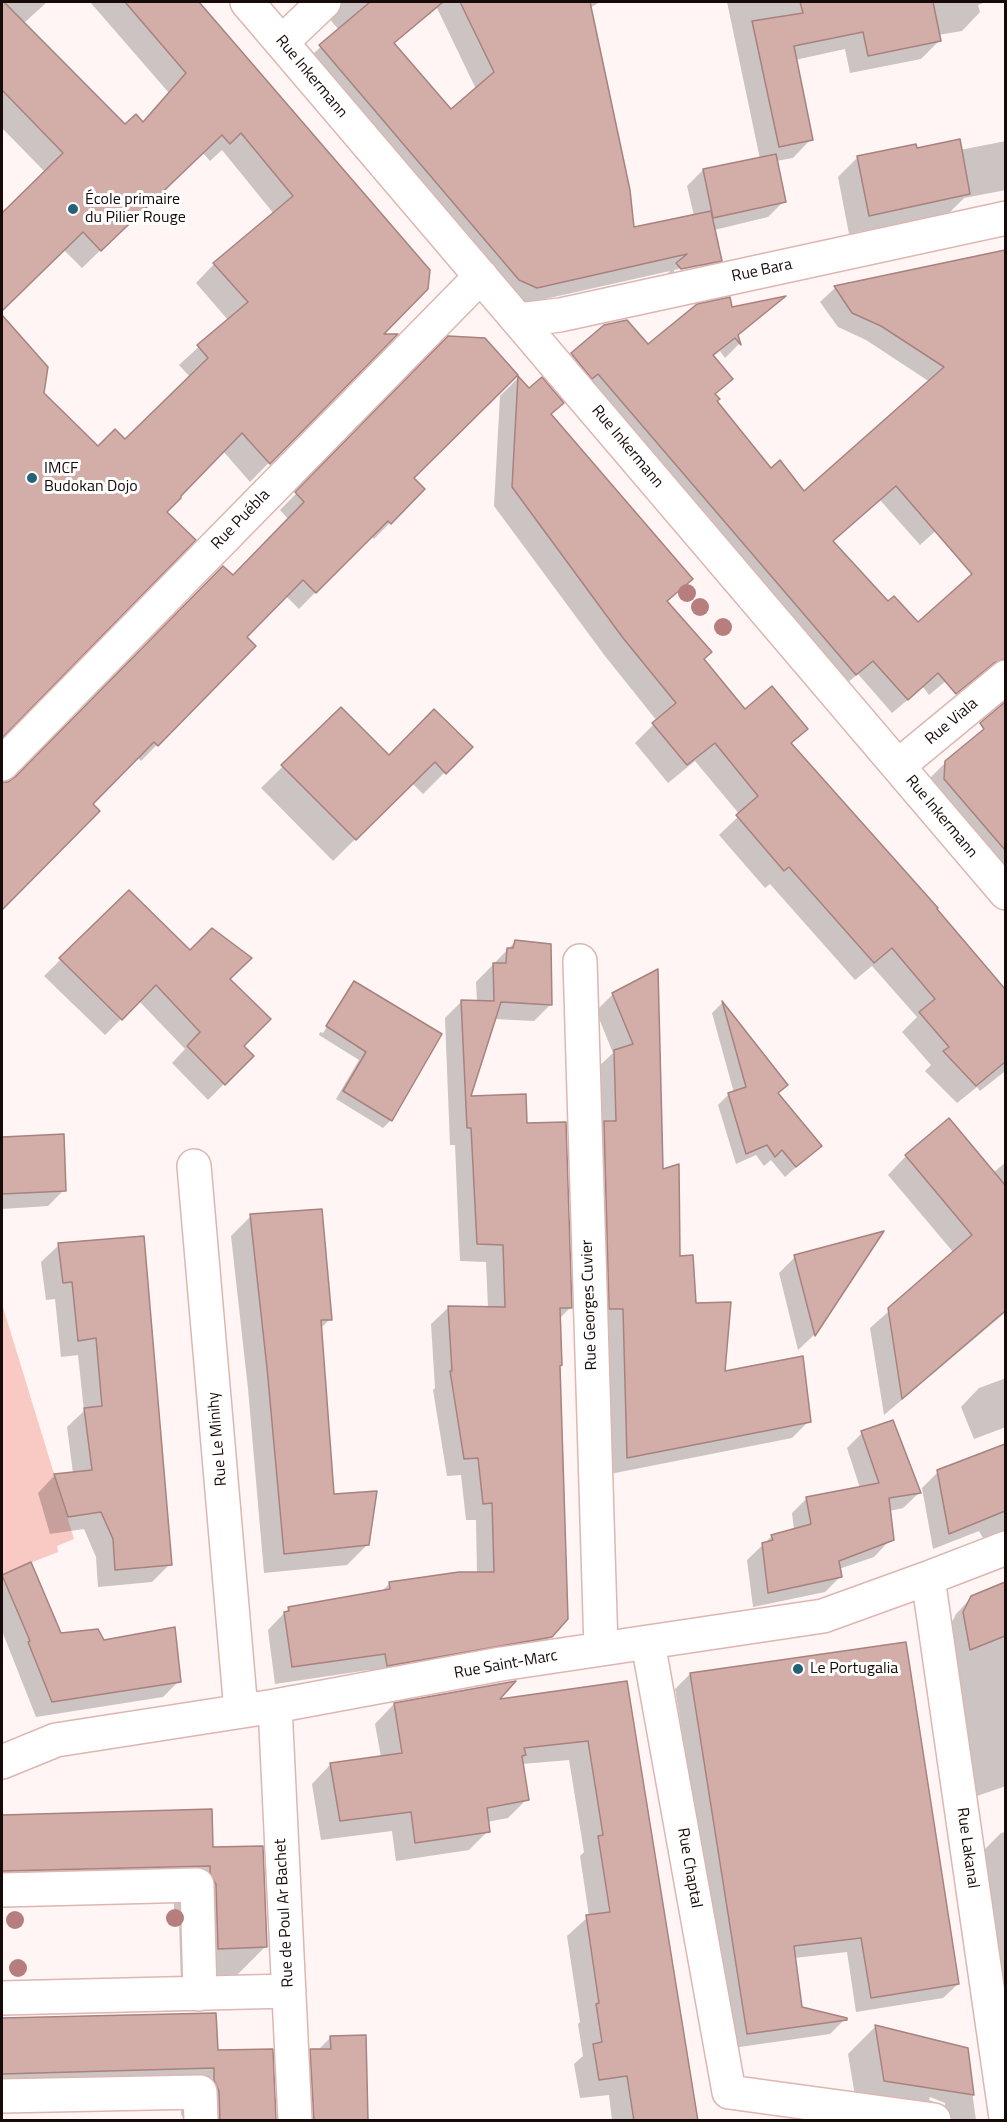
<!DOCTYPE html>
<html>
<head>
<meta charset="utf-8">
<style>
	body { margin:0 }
	#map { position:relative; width:1007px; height:2122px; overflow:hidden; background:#fef5f4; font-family:"Titillium Web",sans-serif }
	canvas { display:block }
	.frame { position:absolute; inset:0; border:3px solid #170b09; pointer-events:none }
</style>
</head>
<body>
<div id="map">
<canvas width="1007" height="2122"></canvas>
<div class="frame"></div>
</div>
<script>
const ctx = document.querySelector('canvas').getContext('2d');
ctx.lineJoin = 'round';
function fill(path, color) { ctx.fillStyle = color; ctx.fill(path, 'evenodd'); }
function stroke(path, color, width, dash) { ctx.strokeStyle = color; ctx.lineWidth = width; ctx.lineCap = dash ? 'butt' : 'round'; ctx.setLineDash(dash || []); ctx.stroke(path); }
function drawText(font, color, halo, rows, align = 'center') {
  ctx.font = font + ' "Titillium Web",sans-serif'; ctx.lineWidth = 6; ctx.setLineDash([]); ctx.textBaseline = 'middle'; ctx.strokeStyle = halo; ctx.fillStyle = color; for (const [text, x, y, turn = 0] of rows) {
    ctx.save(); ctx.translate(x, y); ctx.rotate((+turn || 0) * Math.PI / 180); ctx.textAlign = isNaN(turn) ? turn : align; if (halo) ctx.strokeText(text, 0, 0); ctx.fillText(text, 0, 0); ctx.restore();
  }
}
fill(new Path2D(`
	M2 1304 74 1539 57 1546 58 1552 2 1574Z`), '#f9c9c3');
fill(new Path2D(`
	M2 2H47L24 23 125 127 142 123 169 93 90 2H197L428 270 381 335 394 336 250 482 223 451 165 512 66 655 2 719V597L6 592 2 587V318L46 367 42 394 98 448 125 441 190 377 179 365 228 320 196 283 214 264 274 214 222 150 210 161 202 152 82 268 63 249 2 310V215L45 172 2 128Z
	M315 2H600L590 8 633 228 694 216 687 186 703 170 760 159 727 2H986L978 5 980 12 962 31 938 35 939 41 921 59 850 73 845 49 795 60 811 139 793 158 776 161 784 201 768 217 714 230 721 260 702 278 659 283 670 271 518 305 302 64 339 30ZM437 8 476 89 451 111 393 44ZM702 263V267L674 273V270Z
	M1006 141V190L964 198 949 213 849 234 838 177 858 157 916 150H960Z
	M1006 252V468L920 545 880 500 832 542 902 643 1006 553V631L929 695 923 687 892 713 858 674 841 688 557 368 605 326 648 347 731 309 781 298 737 336 739 344 725 358 720 351 712 357 731 379 714 395 715 401 771 470 803 493 930 382 866 340 838 327 820 302 835 288Z
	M449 338 412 478 423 489 374 539 371 536 299 609 286 596 244 637 254 646 141 761 137 757 91 804 98 811 2 908V810L289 520 280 510Z
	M518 378 529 390 562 403 550 415 691 579 666 603 702 660 744 711 806 729 791 744 1006 991V1074L1004 1072 980 1091 977 1087 957 1103 925 1071 931 1065 902 1032 917 1017 872 966 855 980 770 884 765 888 719 835 740 815 695 761 668 783 635 743 657 721 605 656 494 506 500 396Z
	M341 709 389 757 470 747 423 794 412 783 333 861 261 788Z
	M1006 715V878L926 782 946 762Z
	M129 892 190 952 228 979 242 1046 252 1056 208 1100 172 1063 185 1049 139 1001 105 1035 44 976Z
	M516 941 551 1004 534 1021 494 1019 469 1098 526 1124 570 1308 559 1319 551 1636 533 1654 371 1682 369 1670 275 1684 268 1630 289 1608 381 1592 390 1583 477 1574 476 1520H466L461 1475 447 1476 433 1390 435 1388 431 1324 449 1307 488 1308 486 1262 460 1261 455 1145H450L445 1018 462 1001 477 1002 476 982Z
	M657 971 661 1171 678 1257 695 1304 724 1373 809 1421 792 1438 610 1474 597 1068 613 1053 596 1011 613 994Z
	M354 983 391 1120 383 1128 336 1099 359 1060 319 1035 320 1032 323 1033 350 990H347Z
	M722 1003 786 1084 777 1094 820 1146 785 1177 771 1160 764 1166 756 1155 736 1164 718 1105 729 1094 734 1093 712 1013Z
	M62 1135 64 1190 48 1206 2 1209V1139Z
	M906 1156 993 1173 1006 1162V1312L884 1415 870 1328 954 1253 888 1175Z
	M251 1216 330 1319 320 1329 333 1496 368 1544 347 1565 264 1573 248 1389 231 1236Z
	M881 1234 814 1335 798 1350 779 1273 795 1257Z
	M142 1237 170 1564 152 1582 98 1587 96 1557 84 1529 50 1534 38 1493 55 1475 73 1473 67 1427 84 1411 78 1355 61 1357 55 1299 46 1300 41 1262 59 1245Z
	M1006 1378V1427L974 1439 961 1407 979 1388Z
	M862 1433 919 1493 903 1508 885 1512 889 1541 874 1557 839 1569 840 1577 825 1592 753 1607 747 1560 772 1536 794 1530 792 1513 807 1498 860 1488 847 1448Z
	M1001 1447 1006 1458V1554L987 1545 979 1531 933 1549 922 1488 938 1472Z
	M30 1564 60 1635 179 1681 163 1697 36 1717 2 1631V1576Z
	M1006 1584V1786L977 1796 948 1630 956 1614 972 1597Z
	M690 1674 958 1984 943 1998 856 2012 847 1952 794 1958 801 2009 845 2019 830 2034 726 2049 700 1842 675 1689Z
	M626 1683 697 2120H612L609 2095 580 2098 574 2064 583 2056 578 2024 580 2022 567 1936 589 1916 580 1856 584 1852 569 1760 522 1764 527 1799 508 1818 487 1822 488 1831 469 1850 396 1861 392 1831 321 1840 312 1784 331 1764 381 1757 375 1724 394 1704 497 1701Z
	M210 1810 212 1848 265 1947 228 1984 181 1985 179 1922 174 1910V1902L2 1907V1816Z
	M1006 1832V2049L978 1856 1001 1833Z
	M215 2015 217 2052 275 2120H184L181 2114V2101L2 2106V2019Z
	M875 2027 966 2049 976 2120H859L848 2054ZM930 2097 945 2103V2106L929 2100Z
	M331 2037 367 2120H279L278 2084 311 2050H318Z`), '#0003');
const building = new Path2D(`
	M2 2H4L125 124 136 114 143 122 186 73 125 2H199L430 270 428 289 384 334H398L270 464 242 433 181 496V498L167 512 196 540 2 738V315L48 367 44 393 98 446 115 429 125 439 208 358 197 345 248 302 213 263 293 196 241 133 230 144 222 135 101 251 83 232 2 311V213L63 153 2 90Z
	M370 2H443L394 43 451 109 494 72 460 2H590L630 190 634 227 711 211 722 261 681 269 676 263 687 254 537 288 519 280 319 45Z
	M800 2H933L941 41 868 56 863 32 794 46 813 140 779 147 752 21 803 13Z
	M960 139 970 194 869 216 857 156 916 144 917 148Z
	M776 154 786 202 713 218 703 169Z
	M1005 250V659L994 663 956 694 938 673 908 700 873 661 856 675 598 374 592 379 571 353 604 325 627 320 648 344 697 304 730 297 732 307 786 296 738 335 741 345 735 338 713 355 733 379 715 394 720 399 717 401 771 468 780 460 804 491 944 367 881 326 852 313 834 286ZM896 486 972 574 918 622 894 596 888 601 833 541Z
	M448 336 485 338 518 375 414 478 425 489 391 524 388 521 316 593 303 580 247 637 256 646 158 746 154 742 93 804 100 811 2 910V782H8L15 777 223 566 233 575 304 502 295 492Z
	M518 376 529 388 542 377 564 403 551 414 693 579 667 601 712 652 704 659 745 709 772 686 808 729 791 743 938 908 937 909 1005 989V1062L976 1086 943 1051 949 1047 919 1012 935 999 892 948 874 963 789 867 784 871 736 815 758 796 715 743 687 765 652 723 676 703 623 638 512 487Z
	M1005 702V850L944 779 945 761 984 729 980 723Z
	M341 707 389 755 434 709 473 747 446 774 435 762 356 840 281 765Z
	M129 890 190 950 212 928 252 958 230 979 271 1019 244 1046 254 1056 225 1085 187 1046 200 1032 156 985 122 1020 59 958Z
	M515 940 551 944 552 1005 501 1002 471 1096 526 1094 527 1123 566 1122 572 1308H560L562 1365 560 1366 568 1619 552 1637 387 1666 385 1654 292 1667 284 1612 289 1611 288 1607 390 1589 389 1582 459 1572H494L492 1503 483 1504 478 1458 464 1459 450 1371H452L448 1306 505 1307 503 1245 477 1244 471 1128H467L461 1000 494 1001 493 963H506L507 948H513Z
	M658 969 663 1169 679 1164 680 1256 693 1255 696 1303 731 1302 725 1371 803 1356 811 1422 627 1458 623 1309H609L604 1121H616L614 1050 633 1044 612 993Z
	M354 981 442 1034 392 1121 343 1091 366 1052 326 1026Z
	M722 1001 788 1085 778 1093 822 1146 796 1167 782 1150 775 1157 767 1145 746 1154 728 1093 746 1087Z
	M949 1118 1005 1185V1311L902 1399 888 1308 972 1235 905 1155Z
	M64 1134 66 1191 2 1194V1137Z
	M322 1209 332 1320H321L334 1494 377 1491 369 1545 284 1554 267 1368 250 1214Z
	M884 1231 815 1336 794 1255Z
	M144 1236 172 1565 115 1570 113 1539 101 1512 68 1517 54 1474 92 1470 84 1408 102 1406 96 1338 78 1341 72 1282 63 1283 58 1243Z
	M893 1420 921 1493 889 1498 894 1540 839 1561 842 1577 768 1593 762 1543 773 1540 771 1535 811 1524 806 1497 879 1483 861 1431Z
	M1005 1444V1511L949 1534 937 1470Z
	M31 1562 61 1633 98 1629 104 1640 175 1627 181 1682 52 1702 28 1642 30 1641 2 1575Z
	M1005 1582V1636L970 1650 963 1612 971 1596Z
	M906 1642 959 1984 871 1998 861 1938 794 1946 802 2007 847 2018V2020L747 2034 690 1673Z
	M516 1681 500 1699 627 1681 698 2121H634L627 2076 599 2080 593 2044 602 2042 596 2004 599 2003 586 1915 610 1912 598 1836 603 1835 588 1741 524 1748 526 1755 522 1756 529 1800 487 1808 490 1832 415 1843 411 1812 340 1821 330 1763 402 1753 394 1703Z
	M212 1809 213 1847 263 1846 267 1947 218 1949 216 1884 210 1873V1866L2 1871V1815Z
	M216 2013 218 2050 273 2049 276 2121H220L219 2091 214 2080V2068L2 2074V2018Z
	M875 2025 968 2048 974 2095 884 2081Z
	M366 2035 368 2121H314L310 2049H331L330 2036Z`);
fill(building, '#d3ada8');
stroke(building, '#a7827e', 1.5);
const minor = new Path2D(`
	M247 2 1006 893
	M282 42 324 2
	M519 320 560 315 1006 218
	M2 764 481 276
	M898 766 1006 677
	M580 961 601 1649
	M194 1166 241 1711
	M928 1578 1006 2118
	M648 1643 729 2092 934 2120
	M275 1706 295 2120
	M2 1762 56 1740 275 1706 501 1664 823 1616 928 1578 1006 1548
	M2 1890 197 1885 200 1994
	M2 1998 289 1991
	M2 2096 200 2092 201 2120`);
stroke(minor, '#ddb6b1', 36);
stroke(minor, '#fff', 33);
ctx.fillStyle = '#b67f7d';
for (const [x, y] of [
	[687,593],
	[700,607],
	[723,627],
	[175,1918],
	[15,1920],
	[18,1968]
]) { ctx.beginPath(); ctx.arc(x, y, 9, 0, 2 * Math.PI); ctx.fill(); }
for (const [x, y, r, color] of [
	[73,209,6,"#246278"],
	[32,478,6,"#246278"],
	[798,1669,6,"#246278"]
]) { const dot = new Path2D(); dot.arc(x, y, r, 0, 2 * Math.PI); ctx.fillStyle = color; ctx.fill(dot); stroke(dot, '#fff', 2); }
drawText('16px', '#170b09', '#fff', [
	["Rue Inkermann",311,77,50],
	["Rue Bara",762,271,-12],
	["Rue Inkermann",627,447,50],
	["Rue Puébla",241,520,-46],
	["Rue Viala",952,722,-40],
	["Rue Inkermann",941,817,50],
	["Rue Georges Cuvier",590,1305,-92],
	["Rue Le Minihy",218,1439,-95],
	["Rue Saint-Marc",506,1665,-10],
	["Rue Lakanal",967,1848,82],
	["Rue Chaptal",689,1868,80],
	["Rue de Poul Ar Bachet",285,1913,-93]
]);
drawText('16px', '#170b09', '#fff', [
	["École primaire",85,200],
	["du Pilier Rouge",85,218],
	["IMCF",44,469],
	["Budokan Dojo",44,487],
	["Le Portugalia",810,1669]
], 'left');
</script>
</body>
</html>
